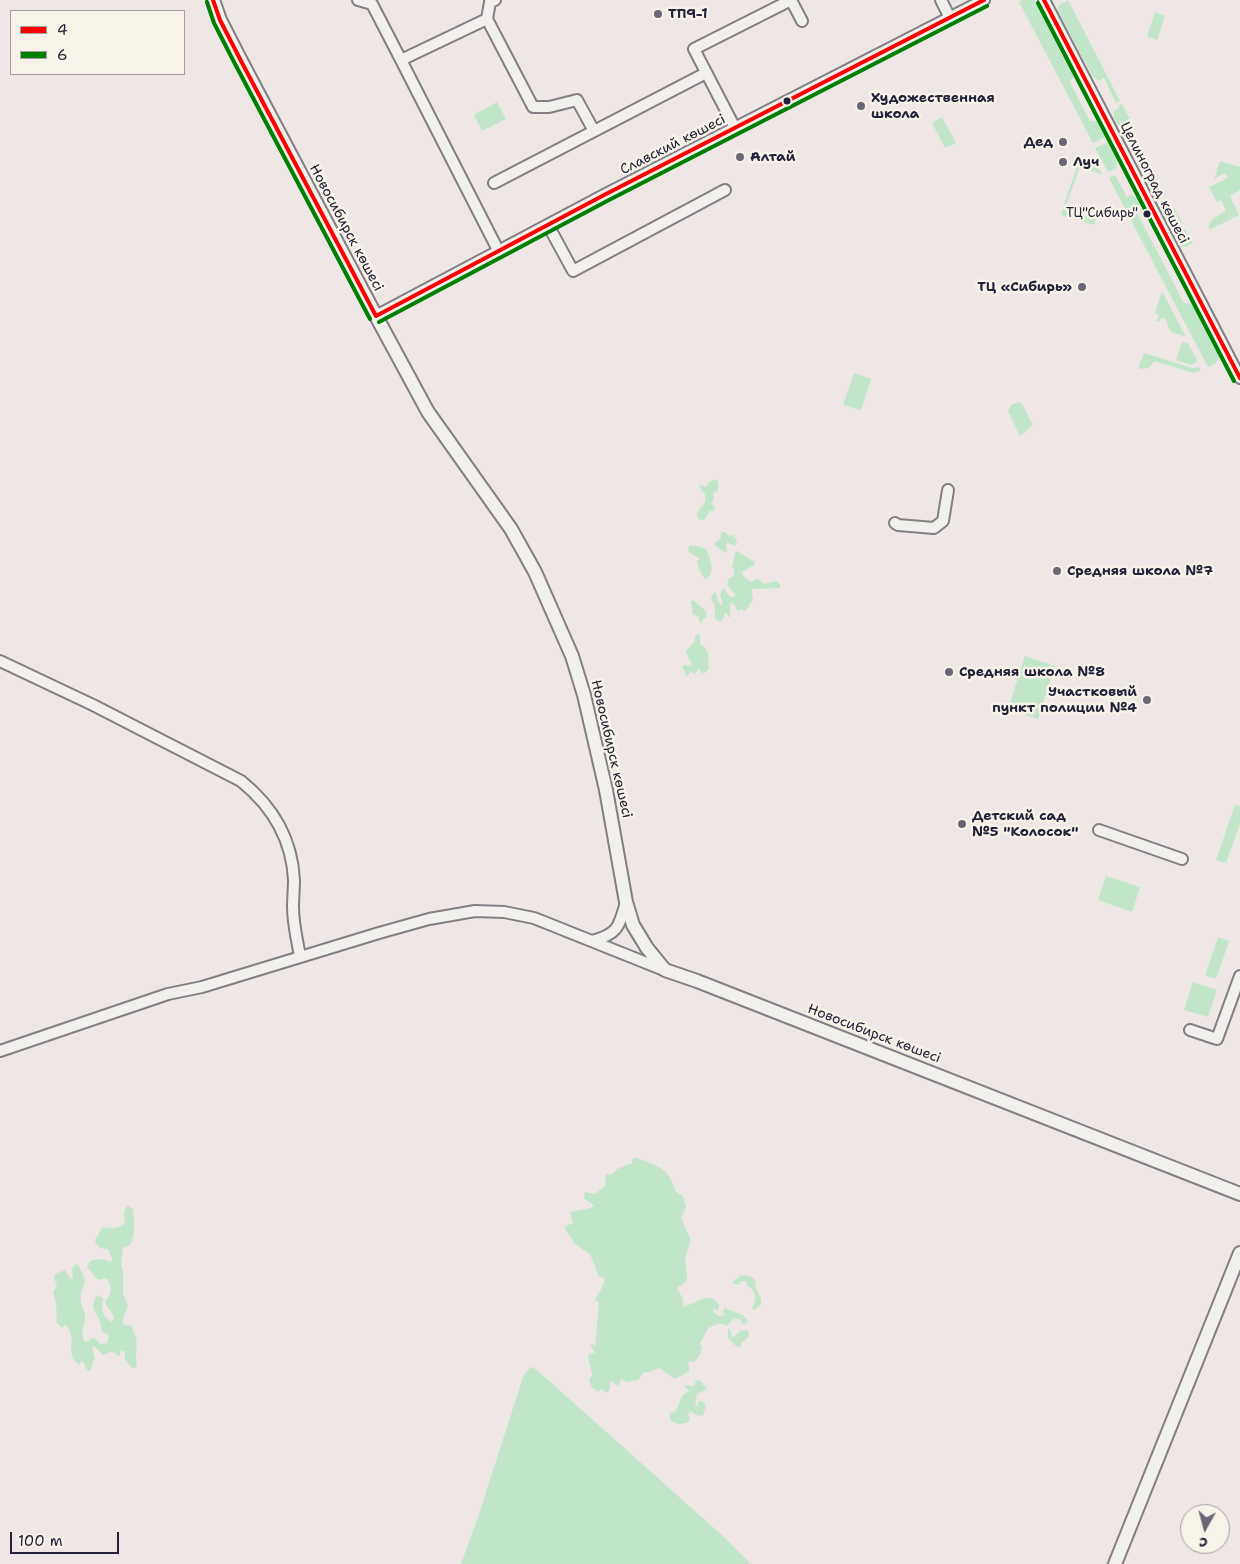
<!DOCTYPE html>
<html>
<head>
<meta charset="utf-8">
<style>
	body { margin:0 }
	#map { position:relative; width:1240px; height:1564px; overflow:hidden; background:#eee7e6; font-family:"Shantell Sans",sans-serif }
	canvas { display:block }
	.legend { position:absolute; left:10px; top:10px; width:175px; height:65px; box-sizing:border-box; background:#f7f3e8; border:1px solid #a29fa3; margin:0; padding:6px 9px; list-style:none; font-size:15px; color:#22223b }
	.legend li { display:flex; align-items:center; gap:10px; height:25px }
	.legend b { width:25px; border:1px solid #a29fa3 }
	.north { position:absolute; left:1180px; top:1504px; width:50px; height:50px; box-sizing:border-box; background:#f7f3e8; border:1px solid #a29fa3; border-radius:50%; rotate:187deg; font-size:14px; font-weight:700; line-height:20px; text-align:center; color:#22223b }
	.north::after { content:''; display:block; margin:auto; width:18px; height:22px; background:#696777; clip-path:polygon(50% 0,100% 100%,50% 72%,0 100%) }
	.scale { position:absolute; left:10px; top:1532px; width:109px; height:22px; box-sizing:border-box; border:2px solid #22223b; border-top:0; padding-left:6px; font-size:15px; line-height:18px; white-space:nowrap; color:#22223b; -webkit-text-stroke:4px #f7f3e8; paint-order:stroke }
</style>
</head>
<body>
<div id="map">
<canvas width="1240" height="1564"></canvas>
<ul class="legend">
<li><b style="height:6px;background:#f00"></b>4</li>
<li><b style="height:6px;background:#008000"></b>6</li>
</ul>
<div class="north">С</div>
<div class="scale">100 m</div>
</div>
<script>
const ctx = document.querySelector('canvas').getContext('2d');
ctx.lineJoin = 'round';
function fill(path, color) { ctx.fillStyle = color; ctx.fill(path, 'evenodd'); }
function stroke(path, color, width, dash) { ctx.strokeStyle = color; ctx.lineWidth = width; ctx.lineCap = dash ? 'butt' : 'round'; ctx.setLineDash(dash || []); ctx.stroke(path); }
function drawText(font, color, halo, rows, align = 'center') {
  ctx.font = font + ' "Shantell Sans",sans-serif'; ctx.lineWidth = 5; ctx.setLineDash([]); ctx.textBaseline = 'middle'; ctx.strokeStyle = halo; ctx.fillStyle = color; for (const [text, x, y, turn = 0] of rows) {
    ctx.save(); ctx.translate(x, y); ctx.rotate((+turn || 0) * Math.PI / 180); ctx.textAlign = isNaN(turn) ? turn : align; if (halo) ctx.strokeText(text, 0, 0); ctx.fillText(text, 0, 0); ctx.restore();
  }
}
fill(new Path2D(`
	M1023 0H1035L1074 76 1070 82 1090 121H1097L1105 137 1093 143 1019 2Z
	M1068 0 1120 101 1116 103 1104 78 1099 81 1093 77 1057 10 1059 5Z
	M1155 12 1165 16 1157 40 1147 37Z
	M497 102 506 119 482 131 474 115Z
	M1122 104 1132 123 1120 129 1114 118V111L1119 108 1118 106Z
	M942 117 956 143 945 148 932 123Z
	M1108 142 1116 158 1117 168 1108 172 1095 148Z
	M1079 160 1097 165 1102 175 1080 166 1066 206 1064 205Z
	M1220 161 1240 167V190L1230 196 1239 215 1209 230C1207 219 1218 216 1226 211L1221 200 1217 202 1209 187 1228 178 1225 173 1214 179Z
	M1115 175 1127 197 1132 195 1138 199 1140 204 1135 209 1184 303 1193 304 1220 355 1217 362 1208 367 1109 178Z
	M1174 208 1182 222 1175 226 1169 224 1165 216 1167 211Z
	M1063 209 1096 219 1094 225 1061 215Z
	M1185 229 1193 243 1185 247 1180 246 1176 238 1178 232Z
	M1162 291 1186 337 1171 332 1165 319 1162 318 1158 322 1156 321 1159 315 1155 313Z
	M1182 342 1188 343 1197 360 1195 363 1191 365 1176 360Z
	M1144 353 1192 368 1200 367 1201 370 1194 373 1154 361C1151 368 1146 370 1138 368Z
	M854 373 871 379 861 410 843 405Z
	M1019 402 1022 404 1033 425 1020 436 1008 411 1011 405Z
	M715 479 718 482V490L713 493 714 498 711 504 715 506 714 511H710L704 520 698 519 697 513 705 502V494L699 486 700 485 707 487 708 483Z
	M721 532H725L729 536 733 535 736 539 737 543 734 546 728 543 726 544 727 553 722 551 714 544 721 538Z
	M690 545 701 547 706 549C710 559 716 570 707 579L704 578C700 573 698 567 697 561L700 559 689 552 688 549Z
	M737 551 755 562 754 565 742 572C743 577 748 580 752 582L757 578 764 584 776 581 780 584V588L752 589 751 590C754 598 754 599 749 605V608H747L746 611 740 609 738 612 735 606 731 603 730 604V617H728L727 613H725L724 618 721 621H717C712 614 717 610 714 604 713 602 712 601 711 598L714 592 716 593 718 601 721 605 723 604 720 595 723 588 725 589 729 596 734 597 735 594 727 585 729 578 734 576V569L732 568 735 552Z
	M693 600 706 611 707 617 703 619 701 624 699 620V617L693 614 691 601Z
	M698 634 700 636V644C713 653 707 657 709 669L704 673H702L699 668 695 674 690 672 687 677 682 666 685 665 691 666V662L689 659 686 651 692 644 695 642V636Z
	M1025 656 1055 666 1038 719 1008 709Z
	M1235 805 1240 806V824L1226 863 1216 860Z
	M1106 876 1140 887 1132 912 1098 900Z
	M1218 937 1229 941 1216 979 1205 975Z
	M1193 982 1217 990 1208 1017 1184 1010Z
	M634 1157C657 1166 668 1166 676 1192L683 1196 686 1207 681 1218 691 1240 685 1259 687 1276 686 1282 677 1288 683 1299V1307C697 1303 712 1289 719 1306L718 1311 714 1308 713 1312 718 1316 724 1315 723 1311 725 1308 743 1315 748 1321 744 1325 739 1319 734 1318 727 1326 720 1323 708 1328 700 1344 702 1348 700 1355 694 1362 690 1361 688 1364 690 1371 675 1379C669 1376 665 1371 659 1368L650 1372H644L638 1380 628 1382 621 1379 618 1386 610 1380V1390L606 1393 601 1389 598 1392 591 1387 589 1379 592 1376C592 1369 587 1360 589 1354L595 1353 590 1345 592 1344 595 1346 599 1302 595 1300C599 1292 604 1286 605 1278L599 1277 590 1254 575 1244 564 1227 573 1223 570 1212 591 1208 594 1205 584 1199 585 1192 595 1194 605 1186 606 1174 611 1175 617 1169 632 1163Z
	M127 1205 133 1209C134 1221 136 1234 130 1245L123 1248 121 1264 123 1271V1293L128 1306 122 1322 125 1325 131 1326C141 1342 134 1350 137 1367L133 1368C126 1363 124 1360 125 1352L122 1350 119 1356C109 1349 112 1352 103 1355L94 1346 92 1348 95 1358 93 1361 92 1368 89 1371 86 1368 84 1363 81 1361 80 1365C62 1354 80 1337 65 1325L62 1328 56 1322C58 1315 56 1299 53 1292L57 1286 54 1278 55 1274 65 1270 70 1279 73 1277C72 1271 71 1267 77 1264L79 1266 85 1279C84 1287 79 1293 81 1302 81 1307 86 1312 85 1317 85 1328 80 1327 84 1341L87 1342 92 1338 96 1339 100 1344 107 1343 109 1335 102 1332C101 1327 101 1322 99 1319 94 1308 90 1307 97 1295L103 1298C101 1308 102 1317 112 1322L114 1318C113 1311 106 1308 105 1301 112 1294 112 1289 108 1280L105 1278 98 1280 87 1267 90 1261C98 1259 103 1258 110 1262L113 1260 108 1249 100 1248 95 1242C96 1236 100 1234 101 1228 109 1227 119 1230 125 1223L124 1212Z
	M741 1275C748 1276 753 1276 756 1282L755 1287 761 1299V1305L754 1310 752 1308C757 1299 757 1292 748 1286L746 1281H741L738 1285 734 1284 733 1282Z
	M728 1328 731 1331 732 1337 735 1336 740 1331 747 1330 749 1333 748 1338 742 1342 740 1347H737L728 1338Z
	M532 1367 538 1371 724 1537 751 1564H461L479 1514 523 1377 529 1368Z
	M700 1380 707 1389 697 1394 695 1404 697 1406 699 1401 703 1402 706 1405 703 1416 697 1415 690 1411 688 1415 690 1419 687 1423 678 1424 670 1420V1413L675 1412 683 1395 689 1391 685 1387 686 1385 694 1386 696 1381Z`), '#c2e6c9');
const minor = new Path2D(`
	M358 0 372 4 401 60
	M495 0 490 2 487 19 401 60 499 252
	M941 0 950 18
	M1044 0 1240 378
	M487 19 533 107H549L577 100 594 131
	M735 128 694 49 791 0 802 21
	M494 183 706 73
	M548 225 573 271 725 190
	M376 316 606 194 984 0
	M895 523 898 525 934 528 943 521 948 490
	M0 661 93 705 241 781C272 806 292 839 294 880 294 889 293 898 293 907 293 924 297 940 300 956
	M1099 830 1182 859
	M592 941C618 934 619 927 626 902
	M1190 1030 1217 1039 1240 976
	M0 1051 168 994 202 987 379 933 429 919 475 911 504 912 534 918 664 970`);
const major = new Path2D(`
	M213 0 220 20 240 59 376 316 428 412 511 529 535 572 572 656 584 695 606 790 626 902 633 925 647 948 665 970 697 981 1240 1194
	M1115 1564 1240 1253`);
stroke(minor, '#827f84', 14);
stroke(major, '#827f84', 16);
stroke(minor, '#f1f0ec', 10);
stroke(major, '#f1f0ec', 12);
stroke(new Path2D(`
	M213 0 220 20 240 59 376 316
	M1044 0 1240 378
	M376 316 606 194 984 0`), '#f00', 4);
stroke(new Path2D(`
	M207 2 214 23 234 62 370 319
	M1038 3 1234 381
	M379 322 609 200 987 6`), '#008000', 4);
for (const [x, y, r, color] of [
	[658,14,5,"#696777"],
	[787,101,4.5,"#22223b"],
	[861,106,5,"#696777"],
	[1063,142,5,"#696777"],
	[740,157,5,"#696777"],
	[1063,162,5,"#696777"],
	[1147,214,4.5,"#22223b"],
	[1082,287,5,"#696777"],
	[1057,571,5,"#696777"],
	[949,672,5,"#696777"],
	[1147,700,5,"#696777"],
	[962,824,5,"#696777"]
]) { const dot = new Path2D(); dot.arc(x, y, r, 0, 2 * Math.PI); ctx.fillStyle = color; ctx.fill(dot); stroke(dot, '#f7f3e8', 2); }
drawText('13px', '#22223b', '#f7f3e8', [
	["ТЦ\"Сибирь\"",1138,214]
], 'right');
drawText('bold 14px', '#22223b', '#f7f3e8', [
	["ТП9-1",668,14],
	["Художественная",871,98],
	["школа",871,114],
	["Дед",1053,142,"right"],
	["Алтай",750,157],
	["Луч",1073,162],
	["ТЦ «Сибирь»",1072,287,"right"],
	["Средняя школа №7",1067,571],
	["Средняя школа №8",959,672],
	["Участковый",1137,692,"right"],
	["пункт полиции №4",1137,708,"right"],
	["Детский сад",972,816],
	["№5 \"Колосок\"",972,832]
], 'left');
drawText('14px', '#22223b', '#f7f3e8', [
	["Славский көшесі",673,145,-27],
	["Целиноград көшесі",1154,183,63],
	["Новосибирск көшесі",346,228,62],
	["Новосибирск көшесі",611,749,77],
	["Новосибирск көшесі",874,1034,21]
]);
</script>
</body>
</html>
